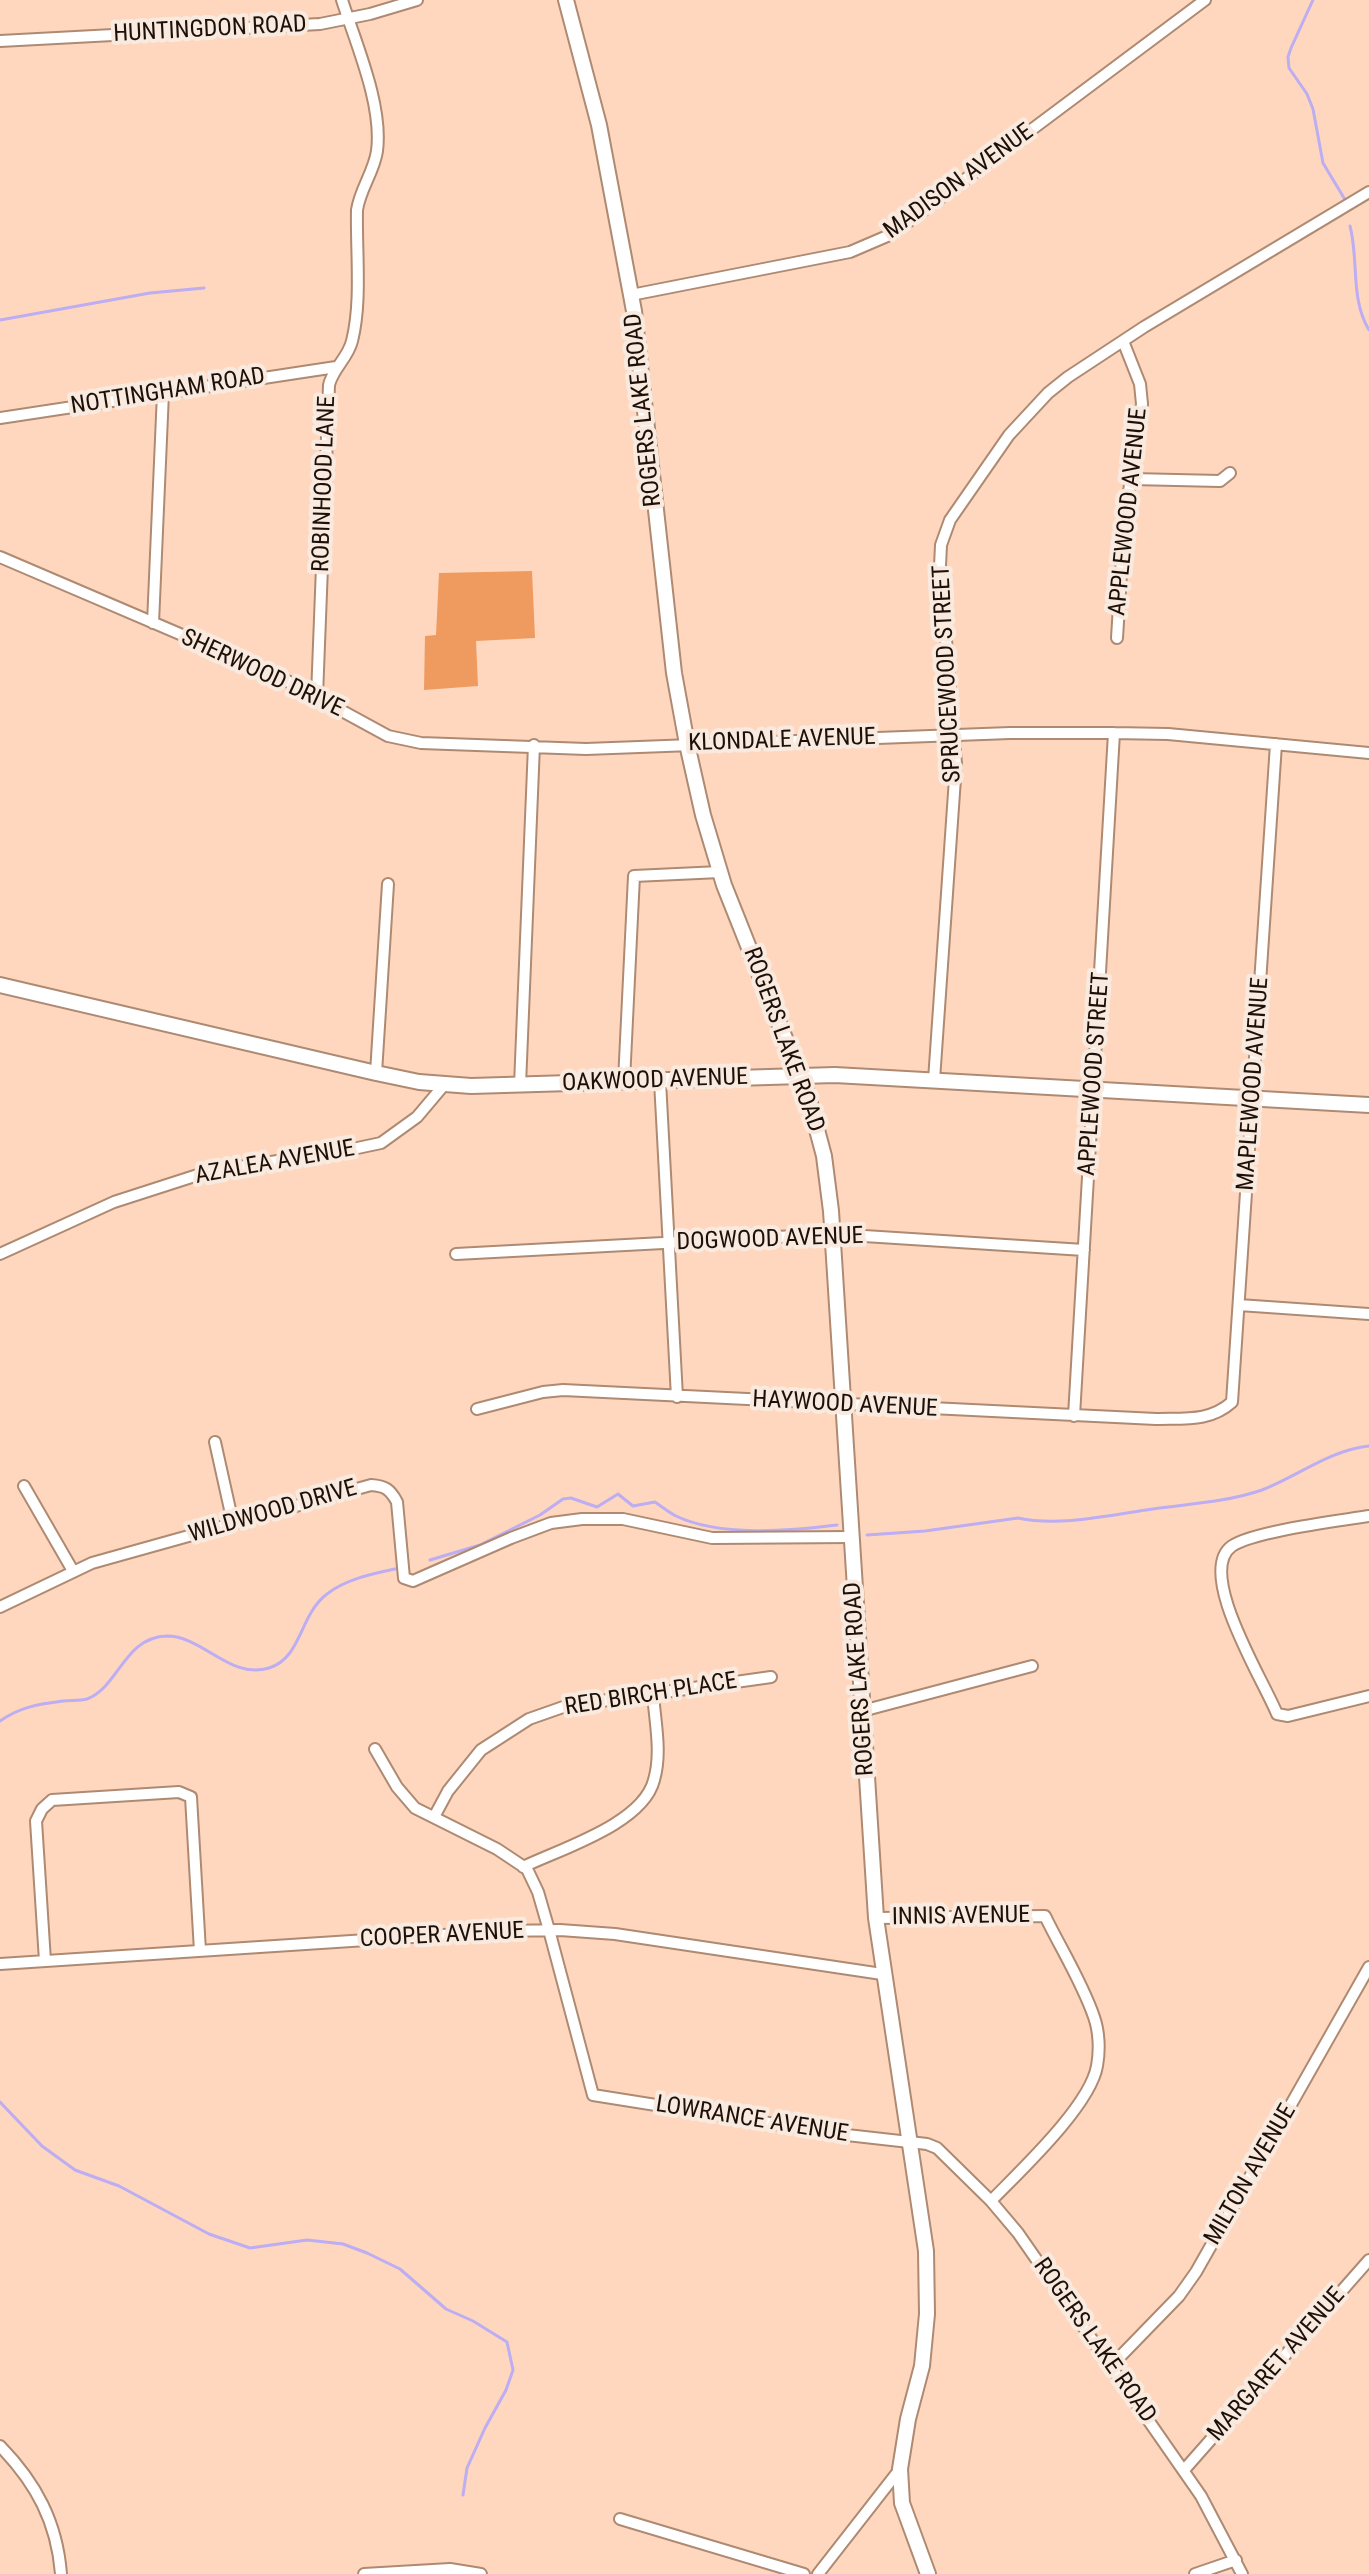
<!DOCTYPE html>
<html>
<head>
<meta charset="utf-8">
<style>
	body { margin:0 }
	canvas { display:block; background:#fed7be }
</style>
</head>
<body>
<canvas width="1369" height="2574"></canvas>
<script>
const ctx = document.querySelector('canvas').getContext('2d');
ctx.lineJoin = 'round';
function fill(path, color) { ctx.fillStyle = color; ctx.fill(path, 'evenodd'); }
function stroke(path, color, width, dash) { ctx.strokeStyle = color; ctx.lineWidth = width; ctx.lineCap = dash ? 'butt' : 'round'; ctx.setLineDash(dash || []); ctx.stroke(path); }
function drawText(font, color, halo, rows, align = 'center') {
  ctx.font = font + ' "Roboto Condensed",sans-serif'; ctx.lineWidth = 8; ctx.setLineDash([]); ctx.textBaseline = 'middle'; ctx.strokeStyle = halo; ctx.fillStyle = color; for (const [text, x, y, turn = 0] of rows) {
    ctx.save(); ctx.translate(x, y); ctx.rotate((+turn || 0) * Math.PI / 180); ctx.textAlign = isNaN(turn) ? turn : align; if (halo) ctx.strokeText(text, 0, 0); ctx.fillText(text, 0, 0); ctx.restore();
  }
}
fill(new Path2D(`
	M532 571 535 638 476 641 478 686 424 690 425 636 436 635 439 573Z`), '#ef9a5f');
stroke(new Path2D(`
	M1313 0 1291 48 1288 57 1289 68 1307 94 1313 109 1323 163 1344 198
	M1350 226C1359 260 1350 299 1369 330
	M0 320 150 293 204 288
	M867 1535 925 1531 1018 1518C1060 1527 1110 1515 1153 1509 1189 1504 1227 1502 1262 1490 1298 1476 1330 1450 1369 1446
	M430 1560 480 1545 540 1515 563 1499 571 1498 597 1507 618 1494 633 1506 655 1502C661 1506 668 1512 676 1516 720 1537 789 1531 837 1525
	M0 1721C20 1707 39 1704 63 1701 70 1700 80 1701 87 1699 119 1687 124 1637 167 1636 203 1636 230 1680 269 1668 302 1658 299 1615 327 1594 346 1579 372 1574 395 1569
	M0 2102 42 2146 75 2170 119 2186 209 2234 250 2248 307 2240 343 2244 367 2253 400 2269 446 2309 473 2321 507 2342 513 2370 506 2390 485 2428 467 2468 463 2495`), '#bdadf2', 3);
const street = new Path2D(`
	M0 41 320 24 370 14 417 0
	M631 295 850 252 892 234 1205 0
	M0 418 336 367
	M1132 479 1220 481 1230 473
	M0 557 278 676 388 736 421 743 586 749 1010 733H1114L1168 734 1369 753
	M153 623 163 393
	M1117 638 1124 525 1142 404 1140 384 1123 341
	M317 696 329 385C333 368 348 358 352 341 362 302 356 251 357 210 360 189 374 172 377 151 383 105 356 44 342 0
	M376 1073 388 884
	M934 1080 956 764 940 566 941 545 950 520 1009 435 1048 393 1068 377 1144 327 1369 192
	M624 1081 634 876 720 872
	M660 1081 677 1397
	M520 1085 534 745
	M0 1254 114 1202 207 1172 348 1150 381 1143 417 1117 444 1085
	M456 1254 833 1234 1084 1250
	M1239 1305 1369 1314
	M477 1409 543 1392 563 1390 1156 1419C1184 1418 1210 1422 1232 1402L1276 744
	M1074 1416 1114 733
	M215 1442 233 1523
	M24 1486 73 1571
	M1369 1516C1339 1521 1254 1531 1232 1546 1195 1572 1264 1681 1277 1714L1288 1716 1369 1696
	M0 1607 92 1563 371 1485C385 1486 390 1489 397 1502L404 1578 413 1581 511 1538 551 1523 582 1519H623L712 1538 851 1537
	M862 1711 1032 1666
	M375 1749 397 1787 415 1808 497 1849 527 1869 538 1892 549 1930 593 2095 838 2134 927 2144 937 2148 991 2201 1018 2233 1201 2496 1242 2574
	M434 1817 448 1791 481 1750 529 1719 566 1706 771 1677
	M523 1867C560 1849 643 1824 654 1780 662 1753 655 1722 653 1694
	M876 1918 1045 1916C1061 1949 1082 1982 1094 2017 1099 2031 1100 2050 1097 2066 1090 2106 1020 2171 991 2201
	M45 1961 36 1821 42 1809 52 1800 179 1792 191 1797 200 1951
	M0 1964 504 1931 560 1930 615 1934 882 1974
	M1111 2366 1179 2296 1196 2272 1369 1967
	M0 2446C36 2483 57 2522 61 2574
	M1184 2470 1369 2260
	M620 2519 804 2574
	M364 2574 450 2569 481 2574
	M818 2574 900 2469
	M1195 2574 1236 2560`);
const secondary = new Path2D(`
	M566 0 599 125 634 311 674 673 687 744 703 815 724 885 808 1096 824 1156 831 1211 876 1918 926 2251 927 2314 922 2366 908 2419 900 2469 902 2503 928 2574
	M0 985 376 1073 419 1082 471 1086 835 1075 1369 1105`);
stroke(street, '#ae8a73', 14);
stroke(secondary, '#ae8a73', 18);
stroke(street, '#fff', 10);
stroke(secondary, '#fff', 14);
drawText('24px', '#1d1008', '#f9eae0', [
	["HUNTINGDON ROAD",210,30,-3],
	["MADISON AVENUE",959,182,-36],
	["NOTTINGHAM ROAD",168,392,-9],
	["ROGERS LAKE ROAD",644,410,-96],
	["ROBINHOOD LANE",325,484,-88],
	["APPLEWOOD AVENUE",1129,512,-84],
	["SHERWOOD DRIVE",262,674,25],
	["SPRUCEWOOD STREET",948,674,-93],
	["KLONDALE AVENUE",782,741,-2],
	["ROGERS LAKE ROAD",783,1040,70],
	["APPLEWOOD STREET",1095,1074,-86],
	["OAKWOOD AVENUE",655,1081,-2],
	["MAPLEWOOD AVENUE",1254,1084,-86],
	["AZALEA AVENUE",275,1163,-10],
	["DOGWOOD AVENUE",770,1240,-2],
	["HAYWOOD AVENUE",845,1405,3],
	["WILDWOOD DRIVE",273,1512,-16],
	["ROGERS LAKE ROAD",860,1679,-94],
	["RED BIRCH PLACE",651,1695,-9],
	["INNIS AVENUE",961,1917,-1],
	["COOPER AVENUE",442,1936,-3],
	["LOWRANCE AVENUE",752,2120,9],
	["MILTON AVENUE",1251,2175,-60],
	["ROGERS LAKE ROAD",1094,2341,55],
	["MARGARET AVENUE",1277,2365,-49]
]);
</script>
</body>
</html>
